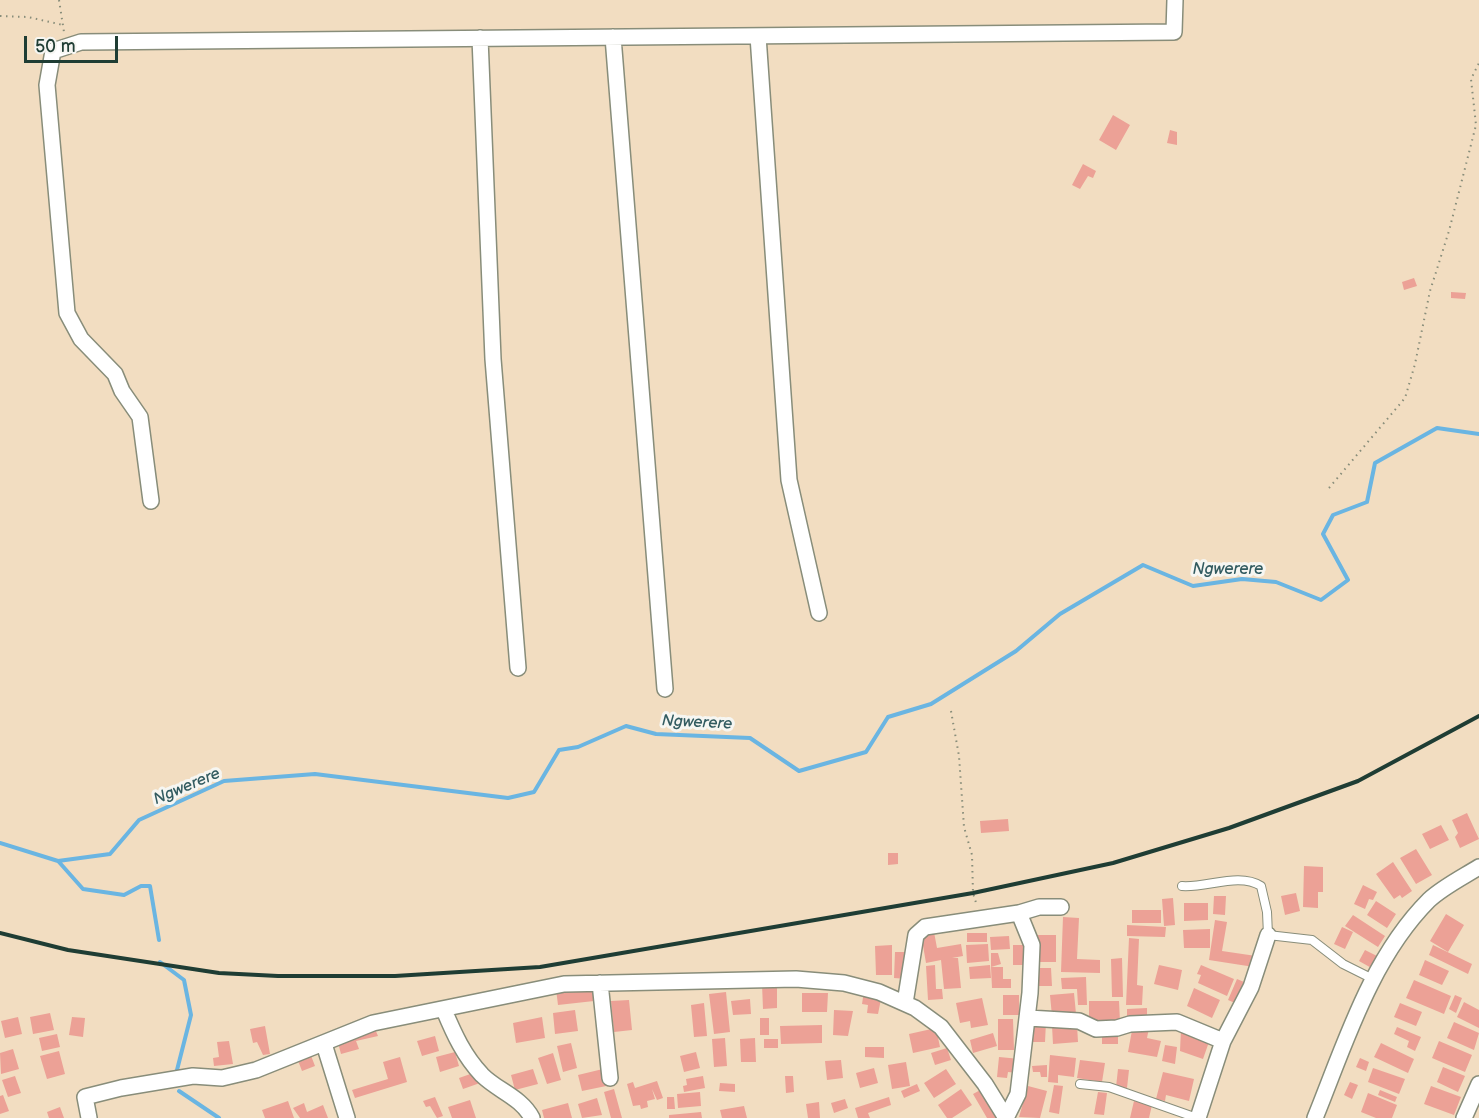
<!DOCTYPE html>
<html>
<head>
<meta charset="utf-8">
<style>
	body { margin:0 }
	#map { position:relative; width:1479px; height:1118px; overflow:hidden; background:#f2ddc1; font-family:"Balsamiq Sans",sans-serif }
	canvas { display:block }
	.scale { position:absolute; left:24px; top:36px; width:94px; height:27px; box-sizing:border-box; border:3px solid #1f3d34; border-top:0; padding-left:8px; font-size:18px; line-height:21px; white-space:nowrap; color:#1f3d34; -webkit-text-stroke:4px #f6f6f2; paint-order:stroke }
</style>
</head>
<body>
<div id="map">
<canvas width="1479" height="1118"></canvas>
<div class="scale">50 m</div>
</div>
<script>
const ctx = document.querySelector('canvas').getContext('2d');
ctx.lineJoin = 'round';
function stroke(path, color, width, dash) { ctx.strokeStyle = color; ctx.lineWidth = width; ctx.lineCap = dash ? 'butt' : 'round'; ctx.setLineDash(dash || []); ctx.stroke(path); }
function fill(path, color) { ctx.fillStyle = color; ctx.fill(path, 'evenodd'); }
function drawText(font, color, halo, rows, align = 'center') {
  ctx.font = font + ' "Balsamiq Sans",sans-serif'; ctx.lineWidth = 6; ctx.setLineDash([]); ctx.textBaseline = 'middle'; ctx.strokeStyle = halo; ctx.fillStyle = color; for (const [text, x, y, turn = 0] of rows) {
    ctx.save(); ctx.translate(x, y); ctx.rotate((+turn || 0) * Math.PI / 180); ctx.textAlign = isNaN(turn) ? turn : align; if (halo) ctx.strokeText(text, 0, 0); ctx.fillText(text, 0, 0); ctx.restore();
  }
}
stroke(new Path2D(`
	M0 843 58 861 110 854 139 820 224 781 315 774 508 798 534 792 559 750 578 747 626 726 656 734 750 738 799 771 866 752 888 717 931 704 1016 651 1060 614 1143 565 1193 586 1242 579 1276 582 1321 600 1348 580 1323 534 1333 515 1367 502 1375 463 1437 428 1479 434
	M59 862 83 889 124 895 141 886H150L159 940
	M160 962 184 980 191 1015 177 1070
	M179 1091 219 1118`), '#6ab5e2', 4);
fill(new Path2D(`
	M1113 115 1130 125 1116 150 1099 140Z
	M1170 130 1177 132V145L1167 143Z
	M1083 164 1096 171 1093 178 1088 176 1080 189 1072 185Z
	M1414 278 1417 286 1404 290 1402 282Z
	M1451 292 1466 293 1465 299 1451 298Z
	M1467 813 1479 839 1460 848 1455 837 1458 833 1452 820Z
	M1008 819 1009 831 981 833 980 821Z
	M1441 825 1449 840 1430 849 1422 834Z
	M1416 849 1432 875 1416 884 1400 858Z
	M888 853H898V864L888 865Z
	M1393 862 1412 891 1402 898 1400 895 1394 899 1376 874Z
	M1304 866 1323 867V892H1318V908L1303 907Z
	M1363 885 1377 892 1373 900 1369 899 1365 909 1354 904Z
	M1296 893 1300 911 1285 915 1281 896Z
	M1214 896H1226L1225 915 1213 914Z
	M1173 898 1175 925 1164 926 1162 899Z
	M1376 901 1396 914 1387 928 1367 915Z
	M1184 903H1208V920L1184 921Z
	M1132 910H1161V923H1132Z
	M1446 914 1464 925 1448 952 1430 941Z
	M1353 915 1385 936 1378 947 1345 926Z
	M1063 917 1079 918 1077 959 1100 960V973L1061 972Z
	M1215 920 1227 922 1222 951 1256 956 1254 967 1209 960Z
	M1127 925 1166 927 1165 937 1127 936Z
	M1342 927 1353 932 1345 949 1334 944Z
	M1210 929V948H1184L1183 930Z
	M934 932 937 948 961 944 963 956 952 958H958L961 988 944 989 941 960 926 963 921 934Z
	M967 933H987V942H967Z
	M1037 935H1056V962H1037Z
	M1009 936 1010 949 991 950 990 937Z
	M1129 938 1139 939 1137 985 1143 986 1142 1005H1126Z
	M988 944 989 961 967 963 966 945Z
	M892 945V975H876L875 946Z
	M1013 945H1028V965H1013Z
	M1433 945 1472 964 1468 974 1429 955Z
	M1365 950 1381 958 1375 970 1359 961Z
	M895 952H908L907 979 894 978Z
	M991 953H998L1001 964 991 967Z
	M1122 958 1123 997H1112L1111 959Z
	M1425 960 1449 971 1442 985 1419 975Z
	M935 965 936 989H942L943 999 928 1000 926 966Z
	M990 965 991 978 970 979 969 967Z
	M1159 965 1182 970 1178 990 1154 984Z
	M1201 965 1234 979 1227 996 1198 983 1201 975 1197 974Z
	M991 967H1003V979H1011V988H992Z
	M1033 968H1051L1052 986H1034Z
	M1086 977 1087 1005H1078L1077 989H1062L1061 978Z
	M1237 979 1244 982 1235 1003 1228 1000Z
	M1414 980 1451 996 1444 1014 1406 998Z
	M762 984H777V1008L763 1009Z
	M592 985 594 1001 558 1005 556 989Z
	M1194 988 1220 1000 1212 1018 1187 1006Z
	M864 991 882 994 878 1014 867 1013 868 1005 862 1004Z
	M726 992 730 1032 714 1034 709 994Z
	M802 993H828L827 1012H802Z
	M1074 993 1076 1014 1052 1016 1050 995Z
	M1003 995H1019V1015H1003Z
	M1455 995 1462 998 1456 1013 1449 1009Z
	M982 998 988 1025 971 1028 970 1021 960 1023 956 1003Z
	M750 999 751 1014 733 1015 731 1001Z
	M629 1000 632 1030 614 1032 611 1001Z
	M1089 1001H1119L1120 1022H1089Z
	M1464 1002 1479 1010V1028L1457 1017Z
	M704 1003 707 1036 694 1037 691 1005Z
	M1400 1003 1422 1012 1416 1026 1394 1017Z
	M1147 1008V1018H1127V1009Z
	M575 1010 578 1031 555 1034 553 1013Z
	M834 1010 853 1011 848 1036 833 1035Z
	M50 1013 54 1030 33 1034 30 1017Z
	M18 1017 22 1034 5 1038 1 1021Z
	M72 1017 85 1018 83 1037 69 1035Z
	M542 1017 545 1038 516 1043 513 1023Z
	M760 1018H769V1035H760Z
	M998 1019H1013L1014 1050H998Z
	M1030 1021 1046 1022 1045 1042H1030Z
	M1454 1022 1479 1033 1474 1050 1447 1038Z
	M822 1025V1043L781 1044 780 1026Z
	M1077 1025 1078 1042 1053 1044 1052 1026Z
	M1133 1025 1149 1028 1147 1038 1161 1041 1157 1057 1128 1052Z
	M265 1026 270 1054 263 1055 257 1042 253 1043 250 1029Z
	M1397 1027 1421 1037 1415 1051 1407 1047 1409 1041 1394 1034Z
	M936 1028 940 1047 913 1053 909 1034Z
	M375 1029 378 1036 356 1041 359 1049 341 1054 337 1039Z
	M1181 1029 1210 1039 1203 1059 1180 1051Z
	M993 1033 997 1046 973 1053 970 1040Z
	M57 1034 60 1047 42 1051 39 1038Z
	M1102 1034 1118 1035V1044H1102Z
	M435 1036 439 1051 422 1056 417 1041Z
	M725 1038 727 1066 714 1067 712 1039Z
	M755 1038 756 1062H741L740 1039Z
	M764 1039H778V1048H764Z
	M229 1041 233 1064 214 1066 213 1058 219 1057 217 1042Z
	M1439 1041 1472 1055 1465 1072 1432 1058Z
	M571 1043 577 1068 563 1072 557 1046Z
	M1381 1043 1414 1059 1408 1073 1374 1057Z
	M1165 1045 1177 1047 1175 1064 1162 1061Z
	M865 1047H884V1058L865 1057Z
	M947 1048 951 1060 935 1065 931 1053Z
	M13 1049 19 1069 1 1074 0 1053Z
	M59 1051 65 1074 47 1079 40 1056Z
	M455 1052 459 1066 440 1072 436 1057Z
	M696 1052 700 1068 684 1072 680 1056Z
	M310 1053 315 1066 302 1071 297 1058Z
	M553 1053 561 1080 547 1084 538 1058Z
	M1050 1055 1076 1058 1074 1077 1058 1075V1083L1048 1082Z
	M400 1057 407 1082 355 1098 352 1090 388 1079 383 1062Z
	M999 1057 1020 1059 1018 1073 1008 1072 1007 1078 997 1077Z
	M1360 1058 1369 1062 1366 1071 1356 1067Z
	M841 1060 843 1078 827 1080 825 1061Z
	M1080 1060 1105 1063 1102 1082 1077 1078Z
	M906 1062 910 1086 892 1089 888 1065Z
	M1047 1065V1077H1041L1040 1072H1033L1032 1066Z
	M1443 1067 1465 1076 1458 1092 1437 1082Z
	M607 1068 611 1085 582 1091 578 1075Z
	M874 1068 878 1083 860 1088 856 1073Z
	M1373 1068 1405 1079 1399 1094 1368 1082Z
	M533 1069 538 1084 515 1090 511 1075Z
	M946 1069 956 1084 934 1098 924 1083Z
	M1118 1069 1129 1070 1127 1088 1116 1087Z
	M476 1072 480 1083 463 1089 459 1078Z
	M1163 1072 1194 1079 1189 1101 1166 1095 1165 1101 1156 1099Z
	M15 1076 21 1093 8 1097 2 1080Z
	M703 1076 705 1088 684 1092 683 1086 687 1085 686 1079Z
	M785 1076H793L794 1092 786 1093Z
	M657 1081 663 1098 657 1100 652 1089 655 1099 647 1101 648 1107 641 1109 640 1105 633 1106 627 1084 633 1082 635 1088Z
	M1350 1082 1358 1085 1352 1099 1344 1095Z
	M720 1083 735 1084V1092L719 1091Z
	M917 1084 920 1091 904 1098 901 1091Z
	M1054 1085 1063 1086 1059 1114 1049 1112Z
	M1028 1086 1047 1091 1040 1118 1019 1117Z
	M1431 1086 1461 1097 1454 1115 1424 1104Z
	M984 1088 1000 1115 996 1118H987L973 1094Z
	M614 1089 622 1118H611L604 1092Z
	M961 1089 972 1105 952 1118H947L938 1105Z
	M1380 1090 1397 1097 1395 1102 1378 1095Z
	M700 1092 701 1106 678 1108 677 1094Z
	M1098 1092 1107 1093 1104 1115 1094 1114Z
	M1368 1093 1397 1105 1392 1118H1376L1361 1112Z
	M3 1095 9 1111 0 1114V1096Z
	M435 1097 443 1116 437 1118 430 1106 426 1107 423 1101Z
	M667 1097H674L675 1109H667Z
	M889 1097 891 1105 868 1113 870 1118H858L855 1108Z
	M597 1098 602 1115 582 1118 578 1104Z
	M845 1099 848 1108 834 1113 831 1103Z
	M470 1100 476 1118H452L448 1107Z
	M288 1101 294 1118H265L262 1110Z
	M1134 1101 1152 1105 1149 1118H1130Z
	M819 1102 820 1118H808L806 1104Z
	M304 1103 307 1112 323 1105 328 1118H300L293 1108Z
	M568 1103 572 1118H544L542 1110Z
	M744 1106 747 1118H722L720 1110Z
	M60 1107 64 1118H49L47 1112Z
	M701 1112 702 1118H669V1115Z`), '#eca196');
const lane = new Path2D(`
	M1182 886C1207 888 1239 872 1261 886L1267 912 1268 935 1312 940 1343 964 1373 979
	M1080 1084 1109 1087 1197 1118`);
const street = new Path2D(`
	M758 36 789 480 819 613
	M613 37 665 689
	M480 38 493 359 518 668
	M151 501 140 417 122 391 115 374 81 339 67 313 47 85 53 51 81 42 1174 32 1175 0
	M600 983 610 1078
	M905 1003 916 935 925 927 1019 913 1039 907H1061
	M444 1010C454 1034 464 1056 482 1075 498 1091 521 1097 532 1118
	M1028 1018 1079 1021 1096 1029 1117 1028 1130 1024 1177 1022 1223 1041
	M324 1044 347 1118
	M89 1118 85 1097 121 1088 193 1076 222 1078 256 1070 373 1023 564 984 796 979 844 983 879 992 915 1008 941 1027 985 1084 1006 1118
	M1006 1118 1018 1094 1030 993 1032 945 1019 913
	M1198 1118 1223 1041 1251 987 1268 935
	M1315 1118C1345 1044 1371 958 1429 900 1443 887 1463 877 1479 867
	M1464 1118 1479 1084`);
stroke(lane, '#888d7a', 10);
stroke(street, '#888d7a', 18);
stroke(new Path2D(`
	M59 0 64 32
	M0 16 28 17 63 25
	M1329 488 1405 398 1415 364 1430 291 1449 231 1476 125 1471 79 1479 63
	M951 711 959 756 964 827 972 855 973 893 977 906`), '#888d7a', 2, [1.5, 4.5]);
stroke(lane, '#fff', 8);
stroke(street, '#fff', 15);
stroke(new Path2D(`
	M0 933 68 950 219 973 278 976H395L540 967 973 893 1113 863 1229 828 1358 781 1479 716`), '#1f3d34', 4);
drawText('italic 16px', '#325b60', '#f6f6f2', [
	["Ngwerere",1228,570],
	["Ngwerere",697,723,3],
	["Ngwerere",187,787,-23]
]);
</script>
</body>
</html>
